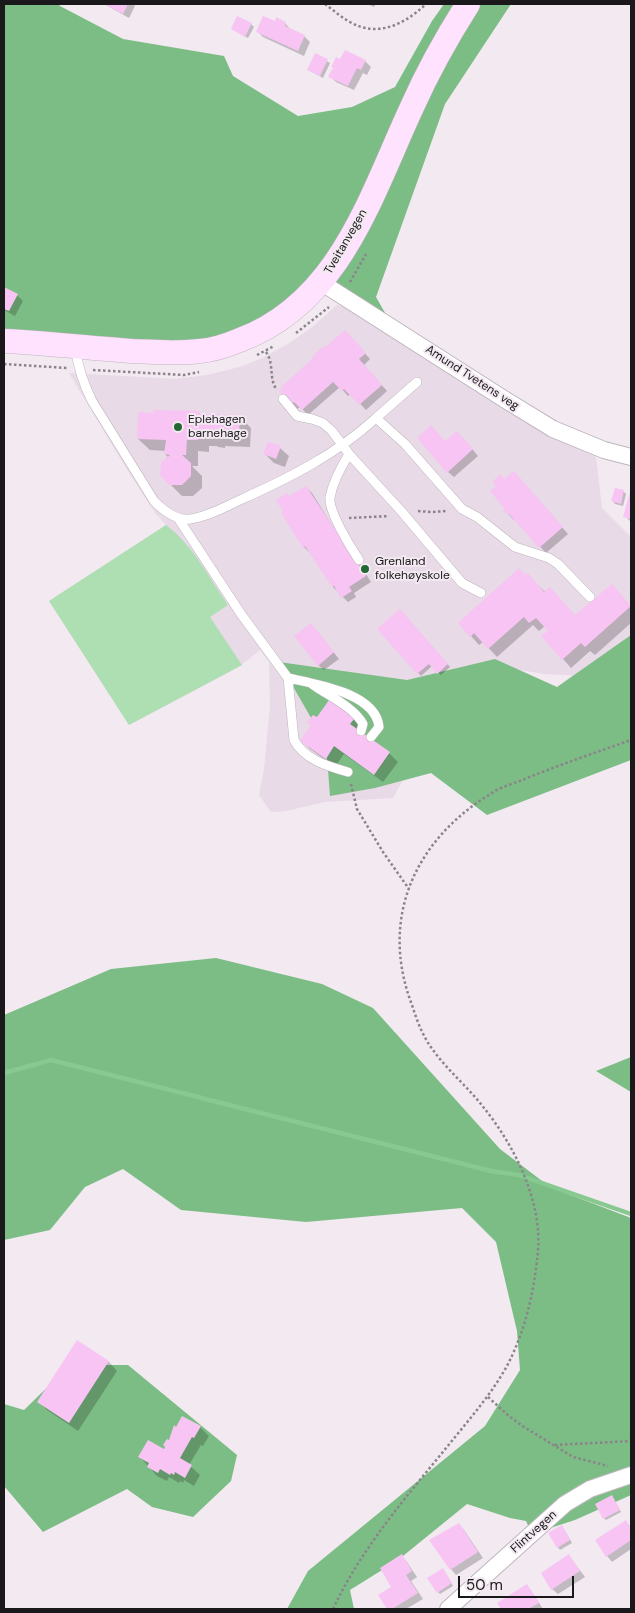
<!DOCTYPE html>
<html>
<head>
<meta charset="utf-8">
<style>
	body { margin:0 }
	#map { position:relative; width:635px; height:1613px; overflow:hidden; background:#f2e9f1; font-family:"DM Sans",sans-serif }
	canvas { display:block }
	.frame { position:absolute; inset:0; border:5px solid #1b181b; pointer-events:none }
	.scale { position:absolute; left:458px; top:1576px; width:116px; height:22px; box-sizing:border-box; border:2px solid #1b181b; border-top:0; padding-left:6px; font-size:15px; line-height:18px; white-space:nowrap; color:#1b181b; -webkit-text-stroke:4px #f2e9f1; paint-order:stroke }
</style>
</head>
<body>
<div id="map">
<canvas width="635" height="1613"></canvas>
<div class="frame"></div>
<div class="scale">50 m</div>
</div>
<script>
const ctx = document.querySelector('canvas').getContext('2d');
ctx.lineJoin = 'round';
function fill(path, color) { ctx.fillStyle = color; ctx.fill(path, 'evenodd'); }
function stroke(path, color, width, dash) { ctx.strokeStyle = color; ctx.lineWidth = width; ctx.lineCap = dash ? 'butt' : 'round'; ctx.setLineDash(dash || []); ctx.stroke(path); }
function drawText(font, color, halo, rows, align = 'center') {
  ctx.font = font + ' "DM Sans",sans-serif'; ctx.lineWidth = 4; ctx.setLineDash([]); ctx.textBaseline = 'middle'; ctx.strokeStyle = halo; ctx.fillStyle = color; for (const [text, x, y, turn = 0] of rows) {
    ctx.save(); ctx.translate(x, y); ctx.rotate((+turn || 0) * Math.PI / 180); ctx.textAlign = isNaN(turn) ? turn : align; if (halo) ctx.strokeText(text, 0, 0); ctx.fillText(text, 0, 0); ctx.restore();
  }
}
fill(new Path2D(`
	M337 305 350 308 521 417 544 433 596 457 602 508 631 537V670L622 678 545 674 488 665 441 710 393 798 325 802 286 811 271 812 259 795 264 769 270 707 269 662 260 650 239 667 129 725 49 601 166 525 155 513 126 468 69 373 176 379 207 375 243 366 262 358 288 344 311 328Z`), '#e8dae7');
fill(new Path2D(`
	M166 525C193 545 209 578 228 605L210 617 242 665 129 725 49 601Z`), '#addfb2');
fill(new Path2D(`
	M4 4H58L60 6 123 39 224 56 233 76 298 116 352 107 395 87 432 21 444 4H511L445 104 376 297 392 325 324 277 273 322 188 351 4 339Z
	M631 635V760L487 815 431 773 375 788 330 796 326 744 279 662 407 680 495 659 557 687Z
	M216 958 322 984 373 1008 500 1149 550 1187 631 1218V1495L575 1520 532 1534 526 1521 510 1518 467 1504 398 1560 350 1590 354 1609H287L308 1571 485 1426 520 1370 517 1331 496 1242 462 1208 306 1222 181 1210 123 1169 85 1187 50 1230 4 1240V1015L111 969Z
	M631 1057V1092L596 1071Z
	M70 1365H128L237 1455 231 1481 193 1517 152 1507 127 1489 43 1532 4 1486V1404L24 1410Z`), '#7cbd85');
fill(new Path2D(`
	M104 4H133L135 6 129 18Z
	M367 4H376L374 7Z
	M276 23H285L291 30 304 36 310 42 304 56 263 37 258 32Z
	M251 24 254 27 248 38 232 29Z
	M316 55 330 63 323 78 308 70Z
	M365 61 371 67 367 75 363 73 354 90 336 82 330 76 336 71 333 67Z
	M4 288 17 295 23 301 15 316 4 310Z
	M350 337 370 359 364 365 387 391 366 410 351 394 348 396 340 387 308 415 300 407 297 409 292 403 324 350Z
	M198 412 201 415 239 416 251 428 250 447 225 446V448L218 447 217 446H209V452L198 451V466H192L202 476V488L193 496H182L170 484 169 458 165 454 166 451 150 450 138 439 154 414Z
	M463 438 478 456 454 477 448 472 446 442Z
	M280 448 289 456 285 467 274 463 265 454Z
	M519 478 568 534 546 553 515 519 514 520 505 511 507 509 504 480Z
	M306 487 312 493 338 535 345 541 371 582 354 593 356 597 348 602 333 587 310 553 304 547 290 497Z
	M623 491 626 494 623 506 615 504 613 501Z
	M631 491V522L625 516Z
	M526 576 576 617 620 594 631 607V623L595 655 590 651 571 668 563 659 549 631 545 626 539 631 533 625 497 657 483 642 479 645 471 636Z
	M400 610 450 667 441 675 432 666 421 676 379 629Z
	M316 630 339 659 324 670 318 665Z
	M329 702 354 719 363 728 360 732 389 753 398 762 383 782 344 754 335 767 310 749 302 741Z
	M78 1342 109 1362 117 1371 78 1431 47 1410 39 1402Z
	M200 1427 209 1436 203 1446 201 1445 189 1465 200 1475 194 1486 184 1480 183 1483 180 1481 179 1483 169 1477 167 1481 157 1476 140 1457 164 1451 170 1442Z
	M614 1499 621 1512 606 1520 604 1518Z
	M625 1521 631 1527V1549L612 1562 607 1556Z
	M458 1524 464 1530 483 1558 456 1575 451 1569Z
	M564 1529 572 1543 560 1550 558 1547Z
	M402 1556 407 1562 417 1577 411 1581 423 1599 406 1609H388L379 1595 393 1587Z
	M569 1556 585 1577 558 1594 552 1589Z
	M445 1572 453 1586 440 1594 438 1592Z
	M527 1586 532 1592 543 1609H502L499 1604Z`), '#0003');
stroke(new Path2D(`
	M4 1073 51 1060 491 1171 519 1175 631 1214`), '#87c990', 4.5);
fill(new Path2D(`
	M104 4H128L123 14Z
	M237 16 252 23 245 37 231 29Z
	M263 16 275 21 276 17 286 22 285 26 305 35 298 51 256 32Z
	M345 50 366 60 361 70 357 68 348 86 328 77 332 69H335L331 67 336 57 340 59Z
	M315 53 328 59 320 76 307 70Z
	M4 287 18 294 9 311 4 309Z
	M345 330 366 353 359 359 382 385 359 405 344 389 342 391 333 382 302 410 294 402 291 404 279 391 282 389 281 387 313 358 312 357 323 346 324 348Z
	M153 410 199 411V414L240 415 239 436 213 435V436H206V435L198 434V440H187L186 455H182L191 463V476L182 485H169L160 475 161 463 170 455 164 454 166 440 137 439 138 412 153 413Z
	M431 425 445 441 457 431 473 449 447 473 417 438Z
	M268 442 281 446 276 459 263 454Z
	M514 471 563 527 539 548 509 514 508 515 503 511 505 509 490 491 496 486 493 481 500 474 504 479Z
	M306 486 366 576 349 587 352 591 341 598 334 586 332 587 305 546 303 548 281 513 283 511 276 500 287 493 289 496Z
	M615 488 624 490 621 504 611 501Z
	M631 489V519L623 517Z
	M519 568 525 575 528 573 544 592 550 587 575 615 612 584 631 606 585 647 581 643 562 660 541 636 548 631 536 618 529 623 524 617 488 649 474 633 470 637 458 623Z
	M400 609 448 664 437 674 429 664 417 674 377 629Z
	M311 623 334 652 318 666 294 636Z
	M329 700 355 718 350 724 390 752 374 775 334 746 326 759 300 741 311 725 307 722 313 715 317 717Z
	M77 1340 109 1361 69 1423 37 1402Z
	M182 1416 201 1426 194 1438 192 1437 180 1458 192 1465 185 1478 175 1472 174 1475 171 1473 170 1475 160 1469 158 1473 147 1467 149 1463 138 1457 148 1440 164 1449 165 1447 163 1445 167 1439 169 1440 174 1425 176 1427Z
	M612 1495 620 1510 603 1519 595 1504Z
	M626 1520 631 1528V1540L606 1557 595 1540Z
	M459 1523 478 1552 450 1570 429 1540Z
	M562 1525 570 1540 557 1548 548 1533Z
	M402 1554 412 1571 406 1575 418 1593 392 1609H387L378 1595 391 1587 380 1568Z
	M569 1554 580 1571 551 1590 541 1573Z
	M443 1568 452 1583 437 1593 427 1578Z
	M527 1584 539 1603 528 1609H501L497 1603Z`), '#f8c4f3');
const service = new Path2D(`
	M75 347C78 367 83 383 92 401L154 501C163 510 176 521 190 519 207 517 225 507 240 500 289 478 337 454 376 418L405 444 462 509 477 517 515 547 549 558 558 564 590 597
	M283 399 297 416 312 419 323 423 332 431 349 454 402 512 462 583 481 593
	M376 418 417 382
	M349 454C341 467 333 482 330 497 328 511 351 548 359 560
	M178 518 241 614 288 678 294 740C305 760 327 766 348 772
	M288 678C315 684 376 693 379 727L371 737
	M312 684C327 695 354 707 363 724L361 731`);
const minor = new Path2D(`
	M322 283 504 399 553 429 604 450 631 457
	M448 1609 565 1504 590 1489 631 1475`);
const secondary = new Path2D(`
	M4 341C47 343 89 348 132 351 155 352 177 354 200 351 214 350 228 345 240 340 340 303 371 195 412 107 428 71 447 37 468 4`);
stroke(service, '#beb6be', 10);
stroke(minor, '#beb6be', 18);
stroke(secondary, '#beb6be', 25);
stroke(new Path2D(`
	M325 4C333 10 341 17 350 22 378 38 405 24 426 4
	M350 282 366 254
	M296 333 329 307
	M266 352C275 365 268 378 277 390
	M257 355 274 346
	M4 364 67 368
	M93 370 184 375 199 372
	M418 511 431 512 447 511
	M349 518 389 516
	M351 784 357 809 383 852 409 889
	M488 1397 509 1416 524 1427 573 1457 608 1466
	M555 1445 631 1441
	M333 1609C362 1547 408 1495 451 1442 472 1416 494 1391 509 1362 526 1328 535 1288 538 1250 542 1201 514 1145 484 1108 469 1088 448 1071 433 1050 423 1037 417 1021 412 1005 379 919 414 840 492 793 502 786 516 783 527 778 562 764 597 752 631 740`), '#8a848a', 2.5, [2.5, 2.5]);
stroke(service, '#fff', 9);
stroke(minor, '#fff', 16);
stroke(secondary, '#ffe2fd', 24);
for (const [x, y, r, color] of [
	[178,427,5,"#236732"],
	[365,569,5,"#236732"]
]) { const dot = new Path2D(); dot.arc(x, y, r, 0, 2 * Math.PI); ctx.fillStyle = color; ctx.fill(dot); stroke(dot, '#f2e9f1', 2); }
drawText('12px', '#1b181b', '#f2e9f1', [
	["Tveitanvegen",346,242,-60],
	["Amund Tvetens veg",472,378,33],
	["Flintvegen",534,1532,-42]
]);
drawText('12px', '#1b181b', '#f2e9f1', [
	["Eplehagen",188,420],
	["barnehage",188,434],
	["Grenland",375,562],
	["folkehøyskole",375,576]
], 'left');
</script>
</body>
</html>
